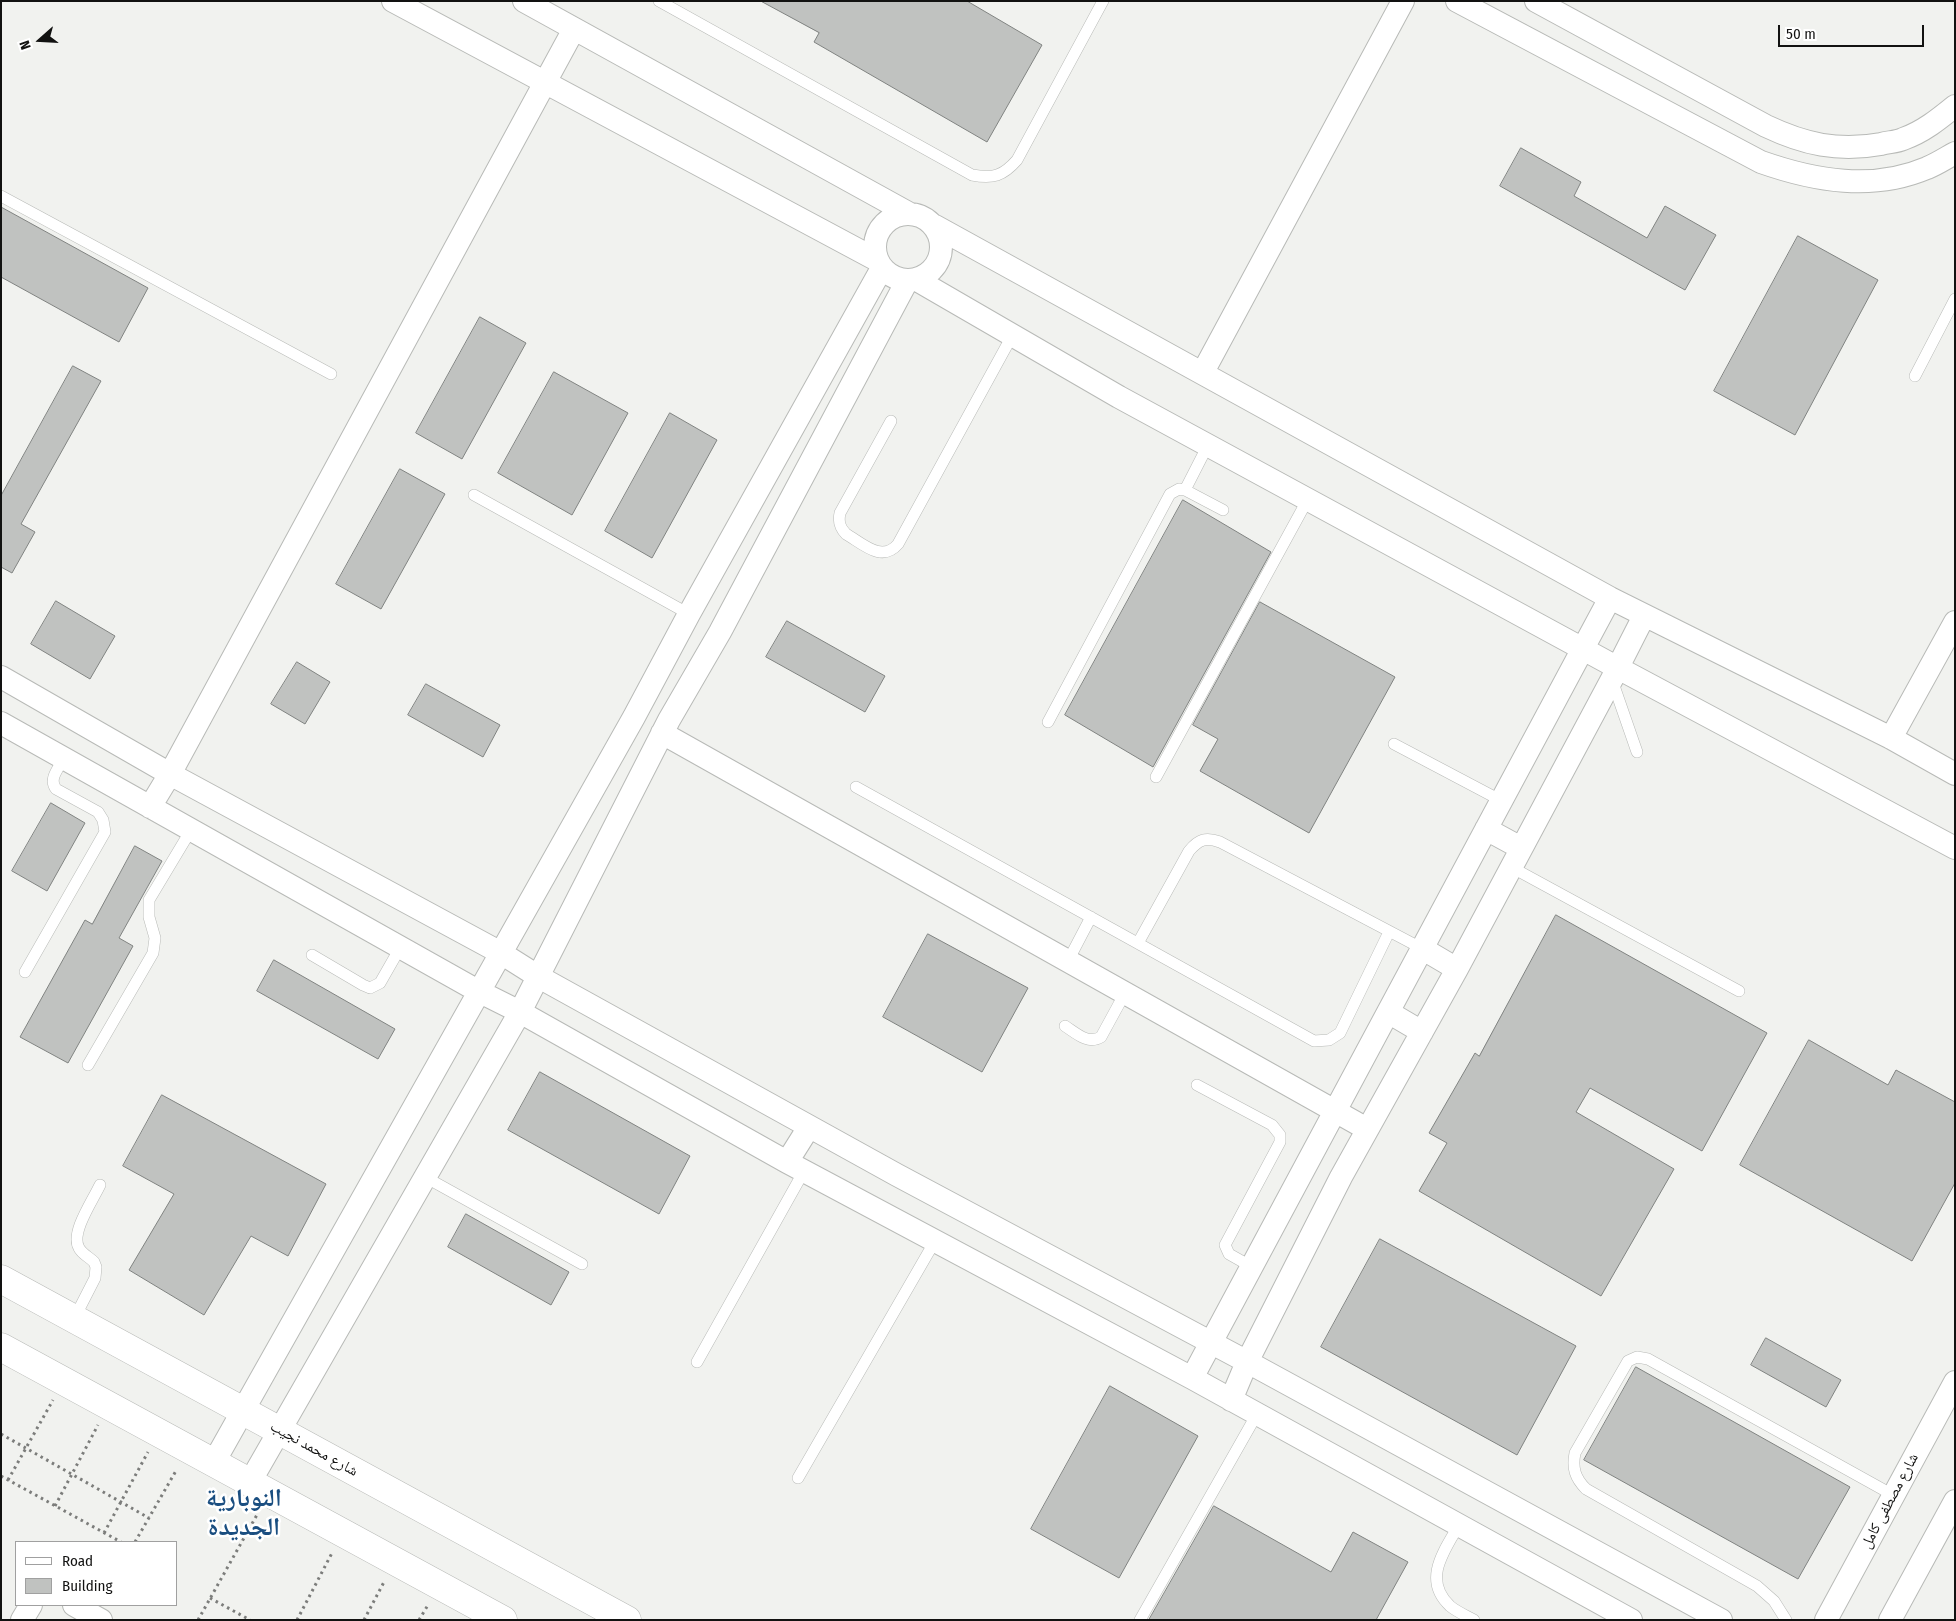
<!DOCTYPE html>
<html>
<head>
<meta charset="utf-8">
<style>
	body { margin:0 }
	#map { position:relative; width:1956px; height:1621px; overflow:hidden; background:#f1f2ef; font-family:"Fira Sans Condensed",sans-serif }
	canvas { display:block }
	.frame { position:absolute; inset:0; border:2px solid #121211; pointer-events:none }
	.legend { position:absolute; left:15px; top:1541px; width:162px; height:65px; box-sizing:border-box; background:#fff; border:1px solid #a0a0a0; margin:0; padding:6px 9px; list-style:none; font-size:15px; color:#121211 }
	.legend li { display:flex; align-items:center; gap:10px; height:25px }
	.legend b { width:25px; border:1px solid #a0a0a0 }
	.north { position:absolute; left:15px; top:15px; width:50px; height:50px; -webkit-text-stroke:4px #fff; paint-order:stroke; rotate:251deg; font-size:14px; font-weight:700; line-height:20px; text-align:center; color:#121211 }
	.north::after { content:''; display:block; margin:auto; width:18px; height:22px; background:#121211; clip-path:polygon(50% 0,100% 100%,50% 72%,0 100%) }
	.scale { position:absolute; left:1778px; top:25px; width:146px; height:22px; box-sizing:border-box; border:2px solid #121211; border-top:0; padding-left:6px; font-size:15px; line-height:18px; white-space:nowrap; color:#121211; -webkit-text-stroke:4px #fff; paint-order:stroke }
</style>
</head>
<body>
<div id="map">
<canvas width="1956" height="1621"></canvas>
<div class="frame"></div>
<ul class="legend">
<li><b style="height:6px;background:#fff"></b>Road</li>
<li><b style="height:14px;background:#c0c2c0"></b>Building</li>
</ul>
<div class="north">N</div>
<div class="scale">50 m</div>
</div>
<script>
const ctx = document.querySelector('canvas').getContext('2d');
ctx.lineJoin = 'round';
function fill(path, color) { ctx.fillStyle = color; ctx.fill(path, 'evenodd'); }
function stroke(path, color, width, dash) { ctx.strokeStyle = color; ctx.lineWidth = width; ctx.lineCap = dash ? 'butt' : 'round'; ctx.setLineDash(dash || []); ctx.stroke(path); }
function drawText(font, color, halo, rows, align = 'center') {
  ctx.font = font + ' "Fira Sans Condensed","Noto Naskh Arabic",sans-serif'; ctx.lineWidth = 5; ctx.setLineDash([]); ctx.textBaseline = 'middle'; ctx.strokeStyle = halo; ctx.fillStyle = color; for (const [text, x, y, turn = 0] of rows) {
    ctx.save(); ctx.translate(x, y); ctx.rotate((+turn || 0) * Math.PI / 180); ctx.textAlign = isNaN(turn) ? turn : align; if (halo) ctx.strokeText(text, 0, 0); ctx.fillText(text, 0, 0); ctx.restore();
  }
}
const building = new Path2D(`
	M761 1H967L1042 45 987 142 814 42 819 33Z
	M1521 148 1581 182 1574 196 1647 238 1665 206 1716 235 1685 290 1500 186Z
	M1 207 148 288 119 342 1 277Z
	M1798 236 1878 280 1795 435 1714 391Z
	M480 317 526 343 462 459 416 433Z
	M73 366 101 381 21 524 35 532 12 573 1 567V496Z
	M554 372 628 413 572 515 498 473Z
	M670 413 717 440 652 558 605 531Z
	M400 469 445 494 381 609 336 584Z
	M1183 500 1271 552 1153 767 1065 715Z
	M56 601 115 636 90 679 31 644Z
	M1260 602 1395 677 1309 833 1200 771 1218 739 1193 725Z
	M787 621 885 676 865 712 766 657Z
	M297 662 330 682 305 724 271 704Z
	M426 684 500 725 483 757 408 715Z
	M51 803 85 823 47 891 12 871Z
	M135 846 162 861 119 938 133 946 68 1063 20 1037 85 920 92 924Z
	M1556 915 1767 1033 1702 1151 1590 1088 1576 1112 1674 1169 1601 1296 1419 1191 1447 1143 1429 1133 1475 1053 1479 1056Z
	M928 934 1028 988 982 1072 883 1017Z
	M274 960 395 1029 378 1059 257 991Z
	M1809 1040 1888 1085 1896 1070 1955 1102V1183L1912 1261 1740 1165Z
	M540 1072 690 1156 659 1214 508 1130Z
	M162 1095 326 1184 288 1256 251 1236 204 1315 129 1270 174 1194 123 1166Z
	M466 1214 569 1272 551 1305 448 1247Z
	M1380 1239 1576 1346 1517 1455 1321 1347Z
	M1766 1338 1841 1380 1826 1407 1751 1365Z
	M1636 1367 1850 1487 1798 1579 1584 1460Z
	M1110 1386 1198 1436 1119 1578 1031 1529Z
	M1214 1506 1331 1572 1353 1532 1408 1562 1376 1620H1149Z`);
fill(building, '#c0c2c0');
stroke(building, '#808381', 1);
const service = new Path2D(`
	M659 1 972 175C993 179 1003 176 1017 160L1103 1
	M1 196 331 374
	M1915 376 1955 299
	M891 421 840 513C838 522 840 528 846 534 863 544 882 563 898 544L1012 336
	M1185 490 1208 445
	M474 495 689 614
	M1612 680 1637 752
	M1048 722 1170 494 1179 489 1185 490 1223 510
	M1394 744 1502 801
	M1156 777 1308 499
	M856 787 1314 1041 1329 1040 1340 1033 1389 932
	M1511 867 1739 991
	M1138 943 1189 851C1199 839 1206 837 1220 842L1423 949
	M312 955 363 985 370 988 380 983 400 948
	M1068 961 1091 917
	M25 972 105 832 103 820 98 812 56 789C48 779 59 768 64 758
	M1065 1026C1076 1033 1088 1045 1101 1037L1125 993
	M88 1065 153 953 155 938 149 917V900L191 830
	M1197 1085 1272 1125 1280 1135V1142L1225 1245 1229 1254 1252 1267
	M425 1177 582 1264
	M74 1319 95 1278 96 1267 94 1262C89 1257 82 1254 79 1248 70 1233 93 1200 100 1185
	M697 1362 804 1171
	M798 1478 935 1241
	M1459 1525C1444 1551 1422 1580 1450 1606 1457 1612 1467 1616 1474 1620
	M1140 1620 1257 1414
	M1786 1620 1774 1601 1757 1586 1586 1489C1575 1478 1572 1468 1575 1453L1628 1361 1637 1357 1648 1359 1893 1495`);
const minor = new Path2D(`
	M393 1 877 260
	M524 1 910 214
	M1457 1 1761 162C1815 181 1873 191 1927 168 1937 164 1946 158 1955 153
	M1536 1 1766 126C1804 144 1838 152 1881 144 1888 142 1897 142 1903 139 1923 132 1939 119 1955 106
	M875 247a33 33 0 1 1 66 0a33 33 0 1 1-66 0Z
	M935 226 1610 598 1891 738 1955 774
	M917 280 1119 397 1618 668 1955 848
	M1203 372 1403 1
	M1 677 170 774 501 953 539 977 897 1175 1255 1366 1721 1620
	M1 723 478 991 520 1012 787 1162 1192 1378 1631 1620
	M662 733 1367 1129
	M1891 738 1955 622
	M150 807 170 774 574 29
	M1486 829 1521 848
	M1423 949 1457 969
	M1388 1012 1422 1032
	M787 1162 809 1127
	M1192 1378 1610 598
	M1231 1400 1247 1362 1341 1177 1457 969 1612 679 1644 616
	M214 1462 634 717 689 614 882 268
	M250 1482 520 1012 669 720 720 632 907 281
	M74 1605 101 1620
	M22 1620 31 1605
	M1826 1620 1955 1382
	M1890 1620 1955 1501`);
const tertiary = new Path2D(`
	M1 1279 627 1620
	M1 1347 503 1620`);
stroke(service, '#b8bab7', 12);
stroke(minor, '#b8bab7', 24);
stroke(tertiary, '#b8bab7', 29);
stroke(new Path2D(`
	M1 1434 149 1518
	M1 1476 121 1542
	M8 1480 53 1400
	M55 1506 98 1425
	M104 1533 148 1452
	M135 1542 177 1469
	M210 1598 250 1620
	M198 1620 258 1513
	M297 1620 332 1553
	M364 1620 384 1582
	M419 1620 428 1605`), '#7c7d7b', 3, [2.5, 4]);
stroke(service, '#fff', 11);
stroke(minor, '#fff', 22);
stroke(tertiary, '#fff', 28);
drawText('15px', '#121211', '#fff', [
	["شارع محمد نجيب",314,1449,29],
	["شارع مصطفى كامل",1890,1501,-62]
]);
drawText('bold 25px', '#1a4e80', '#fff', [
	["النوبارية",244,1499],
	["الجديدة",244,1528]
]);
</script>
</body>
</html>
